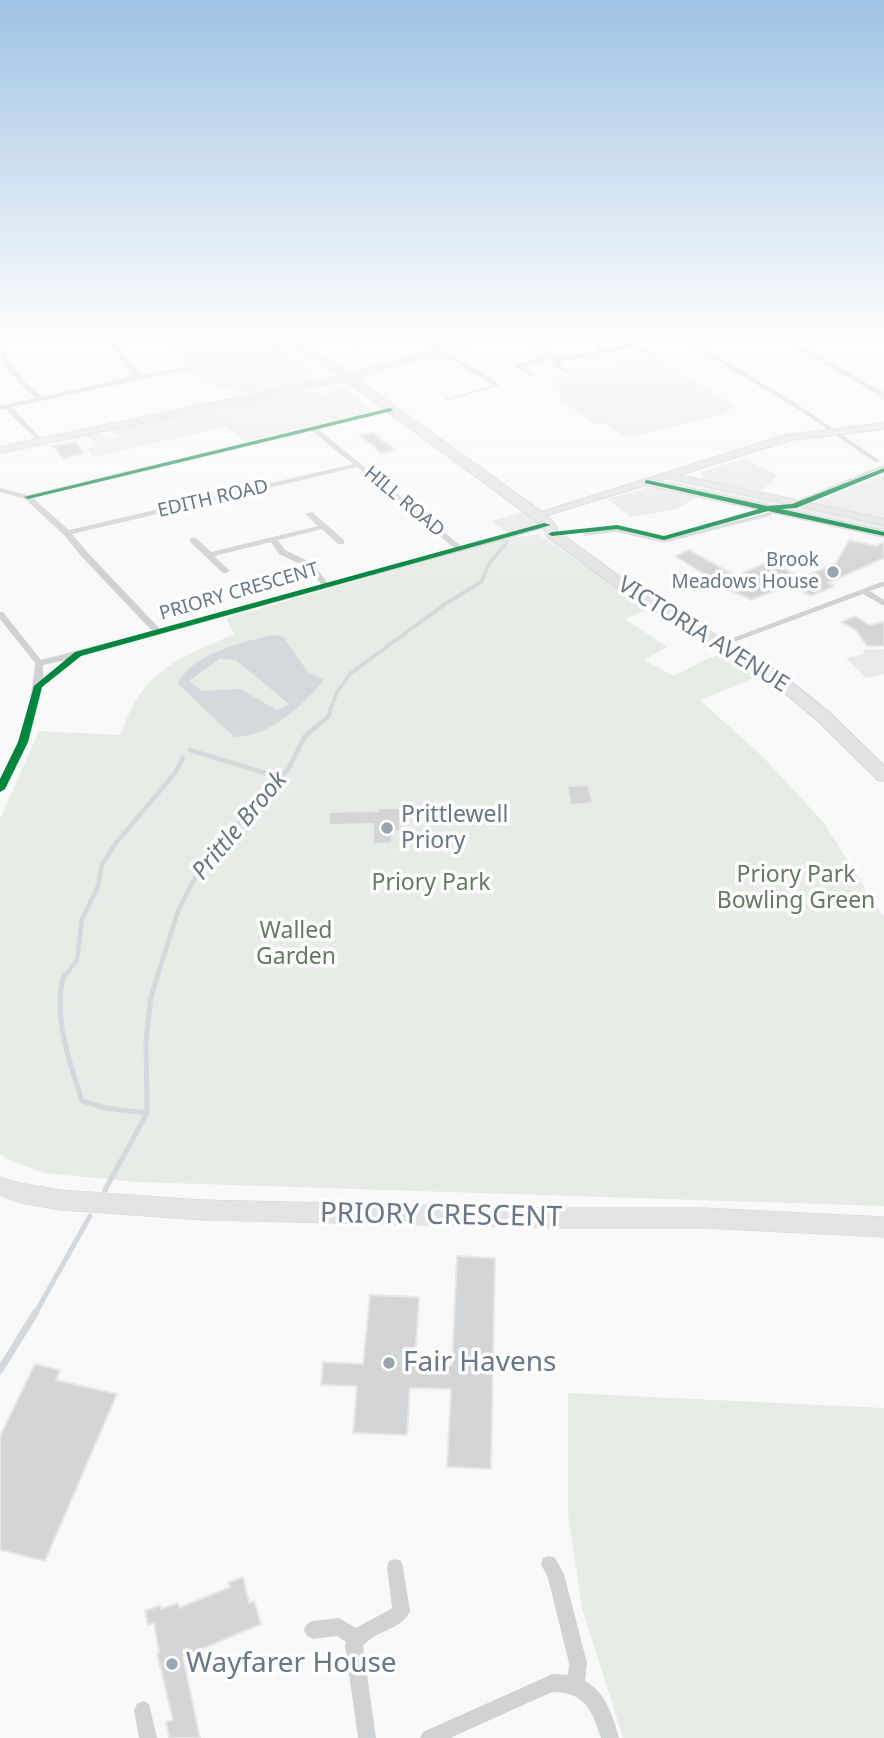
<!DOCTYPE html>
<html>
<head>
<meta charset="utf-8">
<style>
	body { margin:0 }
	canvas { display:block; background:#f9f9f9 }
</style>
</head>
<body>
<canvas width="884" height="1738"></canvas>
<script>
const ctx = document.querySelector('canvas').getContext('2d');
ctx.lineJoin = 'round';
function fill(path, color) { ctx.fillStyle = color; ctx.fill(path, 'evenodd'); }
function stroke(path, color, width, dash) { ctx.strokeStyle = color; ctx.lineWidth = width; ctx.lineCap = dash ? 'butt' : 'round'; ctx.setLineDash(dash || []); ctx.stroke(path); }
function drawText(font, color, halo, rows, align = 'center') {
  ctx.font = font + ' "Noto Sans",sans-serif'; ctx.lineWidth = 7; ctx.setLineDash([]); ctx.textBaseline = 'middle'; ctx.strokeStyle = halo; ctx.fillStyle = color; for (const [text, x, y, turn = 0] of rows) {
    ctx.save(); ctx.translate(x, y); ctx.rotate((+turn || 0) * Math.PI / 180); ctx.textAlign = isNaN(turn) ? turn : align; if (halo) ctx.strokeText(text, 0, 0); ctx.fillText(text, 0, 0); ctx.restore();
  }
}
fill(new Path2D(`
	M253 400 260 407 219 421 225 427 93 457 87 449 97 446 86 434 99 431 108 440 118 437 111 428Z
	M650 487 697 497 675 510 631 517 607 499Z
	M527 511 542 525 508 533 492 521Z
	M884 649V674L866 678 846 658 865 654 863 650Z`), '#e8e9ea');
fill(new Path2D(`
	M155 332H254L314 368 310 382 247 393 201 383Z
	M633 360 650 363 659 361 737 406 721 415 626 438 604 423 596 425 559 400 564 397 548 387 552 385 548 383 555 381 553 377Z
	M330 386 343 387 376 412 245 441 219 421 231 418 228 415 260 407 253 400 311 390 317 394 335 392Z
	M743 459 778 475 762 491 702 479 701 472Z
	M884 475V518L814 503 874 478Z
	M672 481 884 526V532L663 483Z
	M538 534 649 609 625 619 667 647 644 660 674 676C721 653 716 645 761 675L700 700 763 757 824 823 884 918V1206L137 1182 44 1173 5 1158 0 1154V819L39 731 120 735C125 724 129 711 136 700 157 664 198 650 234 634L226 618 501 540Z
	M568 1393 884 1408V1738H623L582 1608 568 1514Z`), '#e8ece7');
fill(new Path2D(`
	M275 635 283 637 308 672 324 680C301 707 271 736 234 737L178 684C189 655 246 640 275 635ZM219 659 236 660 289 704 277 710 240 689 202 691 189 681Z`), '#d3d9dd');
stroke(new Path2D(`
	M195 344 200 341 198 339
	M801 500 884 466`), '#d3d9dd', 2.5);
stroke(new Path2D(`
	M801 500 806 498
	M585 534 616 530 664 541 770 514
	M330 711 337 692 351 673 445 604 481 582 489 564 507 542`), '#d3d9dd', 3.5);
stroke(new Path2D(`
	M190 750 281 778
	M64 977 77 960 82 919 98 886 102 864 116 843 175 773 183 758
	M157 977 178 911 193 881 240 822 289 768 305 736 329 716 330 709`), '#d3d9dd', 4.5);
stroke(new Path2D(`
	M64 975C52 1015 70 1063 82 1101L106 1108 147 1113
	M105 1190 147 1113 146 1041 151 997 158 975
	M35 1314 90 1216`), '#d3d9dd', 5);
stroke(new Path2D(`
	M0 1370 36 1312`), '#d3d9dd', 7);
const building = new Path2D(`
	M373 433 395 450 381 453 359 435Z
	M75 442 84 453 63 459 53 446Z
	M849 540 876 546 884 542V558L828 583 834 586 811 596 791 585 751 600 728 589 675 556 689 550 736 576 770 561 802 578 836 563Z
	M855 616 869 625 884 622V646H867L856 630 841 622Z
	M588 785 593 803 571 805 567 786Z
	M378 808H400V831H392V843L373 844V824L329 825V812L378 811Z
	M457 1256 495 1258 491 1469 447 1467 451 1389 410 1388 407 1435 353 1433 357 1386 321 1385 323 1362 363 1364 370 1295 419 1297 415 1363 452 1365Z
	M35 1364 60 1370 56 1380 117 1394 45 1561 0 1550V1436Z
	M243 1577 249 1603 254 1601 261 1624 183 1657 200 1738H169L166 1722 173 1720 157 1653 159 1652 154 1623 148 1625 145 1611 160 1605 161 1609 178 1603 179 1608 230 1587 228 1583Z`);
fill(building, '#d4d5d6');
stroke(building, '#e8e8e8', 2);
const secondary = new Path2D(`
	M501 332H514L346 380 0 453V447L345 375Z
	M884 423V429L791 440 679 475 884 519V525L667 478 657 481 884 531V537L646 485 541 517 532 515 786 435Z`);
const primary = new Path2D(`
	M0 1177 20 1183 61 1190 203 1200 557 1208H704L884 1217V1237L704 1228H557L203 1220 61 1210 20 1203 0 1195Z`);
const highway = new Path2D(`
	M245 332H257L289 352 280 354Z
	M268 332H280L343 369 542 512 555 524 558 532 629 583 780 673 829 712 884 766V781L878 780 817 720 768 679 619 589 547 537 544 528 532 518 335 373Z`);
stroke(secondary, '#d4d6d8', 2);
stroke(primary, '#d4d5d7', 1);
stroke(highway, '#d5d6d7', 2);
fill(new Path2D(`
	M101 332H107L140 375 187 367 190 369 12 407 42 440V442L40 443 6 409 0 410V406L36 398C24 387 0 367 0 350L2 351 21 378 42 397 134 376Z
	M392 332H401L352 346 331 334 336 333 353 342Z
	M408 332H415L445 348 444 351 501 385 445 401V399L493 385 437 351 438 349Z
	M508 332H515L560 358 599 350 594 347 597 345 605 349 634 343 660 358 655 359 633 347 561 361 559 364 569 371 566 373 553 365 552 364 555 360 552 359 522 367 534 374 535 375 532 377 514 366 548 356Z
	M669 332H676L800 406 880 461 875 462 796 408Z
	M769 332H776L884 393V398Z
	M390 408 393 410 392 411 318 429 461 546 547 523 551 525 550 527 81 656 42 687 28 742 5 789 0 792C0 771 12 759 19 740 27 715 33 689 35 663L0 619V612H3L41 660 152 631 82 557 64 535 25 499 0 492V488L28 495ZM312 431 353 464 69 530 33 498ZM357 467 454 548 328 583 312 563 285 550 278 540 322 529 338 544H344V540L312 512 305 514 318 526 211 552 196 538H190V542L223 573H226L230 571 214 556 271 542 279 554 306 567 322 585 160 629 88 553 72 534ZM66 660 43 678V665Z
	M884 581V586L870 591 884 600V606L863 594 737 641H731L730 639Z
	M549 1556 555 1558 564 1574 587 1663 585 1681C606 1692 613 1717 619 1738H601C592 1710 585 1692 552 1692L450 1738H420L423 1732 546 1677 552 1674 568 1675 569 1663 548 1578 541 1564 543 1558Z
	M395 1559 401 1561 403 1567 410 1611C401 1631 375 1630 363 1646L376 1738H358L345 1645 346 1642 337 1636 313 1639 307 1636 304 1630 307 1624 313 1621 339 1618 356 1628 389 1610 392 1608 387 1567 389 1561Z
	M143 1701 149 1704 157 1738H139L134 1710 137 1704Z`), '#d1d2d4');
fill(secondary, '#e3e4e5');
fill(primary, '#e3e4e5');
fill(highway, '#e3e4e5');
fill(new Path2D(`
	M390 408 393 410 392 411 28 499 24 497Z
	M884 468V472L796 508 781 509 884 532V536L768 511 664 540 617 529 552 536 548 534 552 532 617 525 664 536 759 509 645 483V481L647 480 767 506 792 504Z
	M544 523 551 525 81 656 42 687 28 742 5 789 0 792V779L18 742 34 686 75 652Z`), '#00873e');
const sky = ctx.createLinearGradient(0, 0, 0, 575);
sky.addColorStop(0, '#9fc3e4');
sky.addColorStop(0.58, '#fcfcfc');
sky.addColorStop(1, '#fcfcfc00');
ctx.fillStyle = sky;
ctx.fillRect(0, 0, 884, 575);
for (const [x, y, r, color] of [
	[833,572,7,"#9ba4b1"],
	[387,828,7,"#9ba4b1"],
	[389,1363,7,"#9ba4b1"],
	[172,1664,7,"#9ba4b1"]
]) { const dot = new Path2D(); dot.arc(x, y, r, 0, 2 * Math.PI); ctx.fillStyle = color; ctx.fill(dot); stroke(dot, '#fff', 2.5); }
drawText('19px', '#68778a', '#fff', [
	["EDITH ROAD",213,499,-13],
	["HILL ROAD",404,502,40],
	["PRIORY CRESCENT",239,592,-16]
]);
drawText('19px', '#68778a', '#fff', [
	["Brook",819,561],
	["Meadows House",819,583]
], 'right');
drawText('23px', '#68778a', '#fff', [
	["VICTORIA AVENUE",703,635,32]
]);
drawText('23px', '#68778a', '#fff', [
	["Prittlewell",401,815],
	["Priory",401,841]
], 'left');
drawText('23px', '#667a63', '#fff', [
	["Priory Park",796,875],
	["Bowling Green",796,901],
	["Priory Park",431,883],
	["Walled",296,931],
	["Garden",296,957]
]);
drawText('italic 24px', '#647884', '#fff', [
	["Prittle Brook",240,826,-50]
]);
drawText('28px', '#68778a', '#fff', [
	["PRIORY CRESCENT",441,1216,1]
]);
drawText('28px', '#68778a', '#fff', [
	["Fair Havens",403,1363],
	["Wayfarer House",186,1664]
], 'left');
</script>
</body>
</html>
